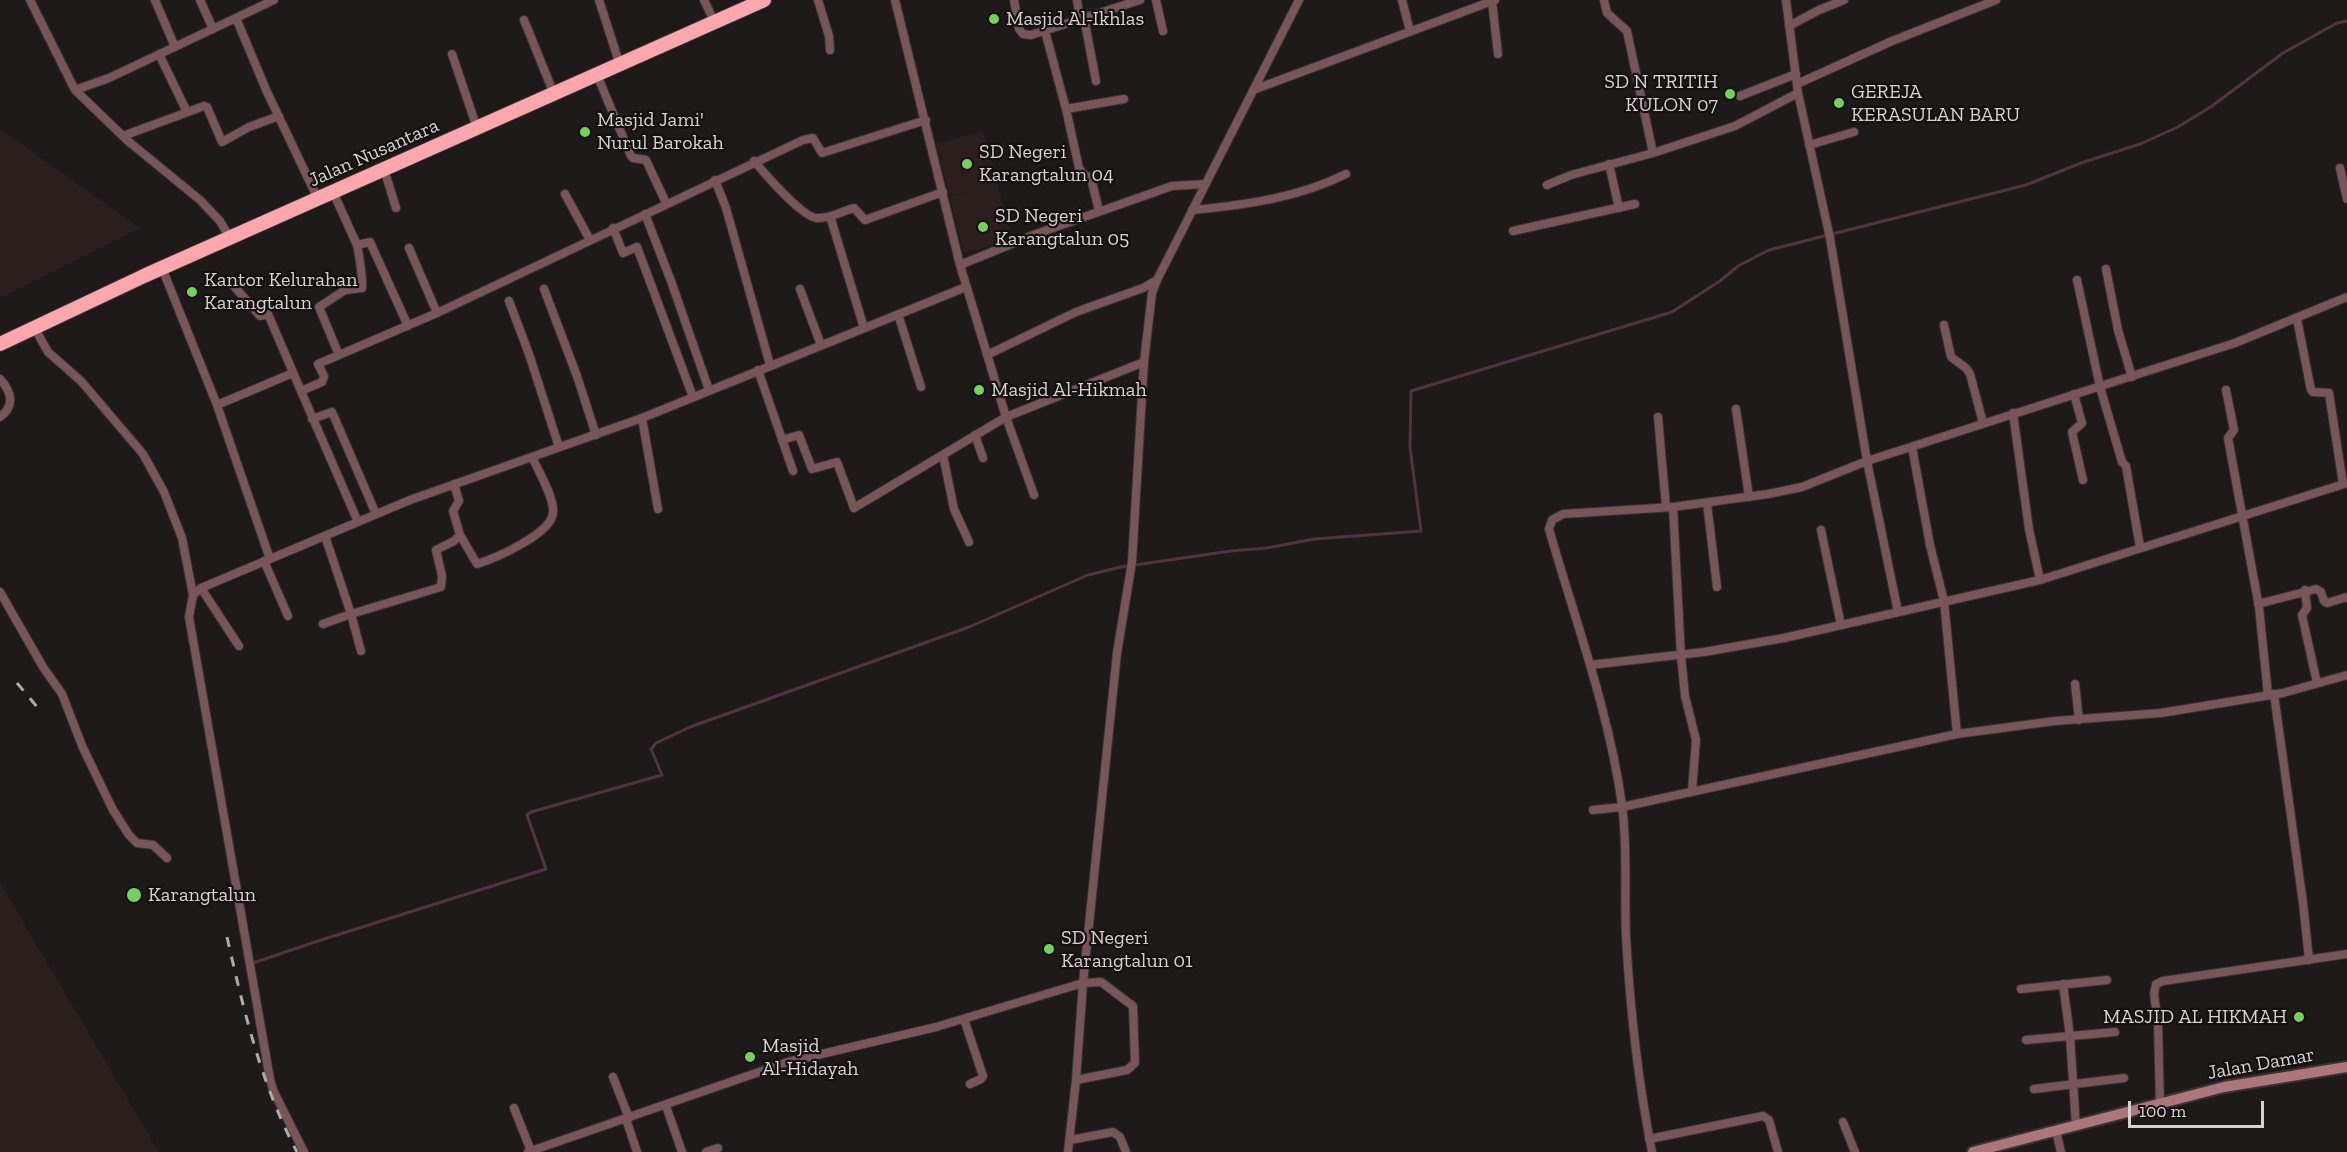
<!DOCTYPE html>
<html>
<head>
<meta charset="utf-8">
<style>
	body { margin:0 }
	#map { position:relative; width:2347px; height:1152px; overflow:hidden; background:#1e1a19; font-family:"Zilla Slab",serif }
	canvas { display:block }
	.scale { position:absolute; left:2128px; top:1101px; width:136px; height:27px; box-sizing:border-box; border:3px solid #d6d3d2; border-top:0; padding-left:8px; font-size:18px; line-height:21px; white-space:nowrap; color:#d6d3d2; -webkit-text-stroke:4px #151110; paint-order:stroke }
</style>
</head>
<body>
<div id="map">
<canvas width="2347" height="1152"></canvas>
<div class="scale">100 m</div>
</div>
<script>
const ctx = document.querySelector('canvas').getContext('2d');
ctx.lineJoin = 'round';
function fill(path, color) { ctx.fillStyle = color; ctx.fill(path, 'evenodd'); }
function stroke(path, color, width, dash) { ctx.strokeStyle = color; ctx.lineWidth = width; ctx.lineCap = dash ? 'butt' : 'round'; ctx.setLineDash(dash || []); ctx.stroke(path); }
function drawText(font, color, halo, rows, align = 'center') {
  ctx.font = font + ' "Zilla Slab",serif'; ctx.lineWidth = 4.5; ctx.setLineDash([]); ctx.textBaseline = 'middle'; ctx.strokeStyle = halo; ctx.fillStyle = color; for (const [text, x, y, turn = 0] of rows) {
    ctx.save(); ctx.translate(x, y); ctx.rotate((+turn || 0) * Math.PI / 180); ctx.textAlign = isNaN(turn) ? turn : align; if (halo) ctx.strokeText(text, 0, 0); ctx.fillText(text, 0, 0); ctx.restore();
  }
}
fill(new Path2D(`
	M0 129 140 228 0 298Z
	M983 131 1012 239 964 253 950 197 982 188 950 196 936 144Z
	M0 883 159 1152H0Z`), '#2a1f1d');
stroke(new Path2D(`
	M253 963 321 940 546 869 527 815 531 812 662 775 651 749 656 743 690 727 969 627 1088 575 1121 567 1231 551 1267 548 1314 539 1421 531 1410 447 1411 391 1672 312 1720 281 1738 266 1769 250 2026 185 2081 163 2140 144 2178 127 2212 106 2283 53 2337 23 2347 21`), '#503540', 3);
const street = new Path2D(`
	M30 0 75 90 128 141 200 200 220 221 230 238
	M155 0 175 47
	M200 0 213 29
	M599 0 620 65
	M704 0 714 21
	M818 0 829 36 830 50
	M895 0 960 265 1006 417 1144 362
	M1014 0 1019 29 1023 34 1031 35 1140 0
	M1077 0 1080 19
	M1156 0 1163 31
	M1402 0 1410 31
	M1604 0 1607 13 1627 31 1653 153
	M1492 1 1498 54
	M236 18 267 92 318 199
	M1084 18 1096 81
	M524 20 554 94
	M1789 26 1819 10 1844 0
	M1045 31 1066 109
	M159 54 187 112
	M452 54 477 128
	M597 75 631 156 633 158 646 160 666 203
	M1797 84 1892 41 1996 0
	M75 90 109 78 274 0
	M1253 90 1495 0
	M1740 96 1796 74
	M123 136 204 106 207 107 222 142 249 127 279 116
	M1809 145 1854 132
	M754 161C764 173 803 218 817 218 830 219 842 211 854 208L865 220 943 192
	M1609 164 1619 208
	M2340 168 2347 199
	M384 169 396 208
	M715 180 726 208 770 365
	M1547 185 1571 175 1653 153 1735 126 1798 93
	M333 192 357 245 370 242 408 326
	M565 194 590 240
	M1192 210C1245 205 1298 198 1346 174
	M1099 211 1091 178 1083 174 1079 168 1066 109 1124 99
	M645 214 671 281 709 390
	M830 216 864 328
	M613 228 623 253 637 247 693 397
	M1513 231 1635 204
	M409 248 437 313
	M960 265 1036 234 1172 186 1206 184
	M162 268 217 405 270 559
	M2106 269 2118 330 2132 377
	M2077 280 2100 387 2122 462 2126 466 2140 547
	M233 285 260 316 268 314 301 391
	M544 289 577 376 596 435
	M800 289 821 345
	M509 301 529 354 559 447
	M898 314 921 387
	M2297 319 2311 390 2313 392 2329 393 2343 484
	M1944 325 1951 357 1966 368 1970 374 1983 423
	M34 327 48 352 81 381 143 454 164 492 182 538 193 595
	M339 355 319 307 345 290 362 288C363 279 359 254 357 245
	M987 355 1076 312 1143 288 1157 280
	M758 370 793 471
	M0 379C12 392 15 406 0 417
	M2226 390 2234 430 2228 438 2259 607 2268 695
	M2074 394 2082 423 2072 432 2083 480
	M217 405 293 373
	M1736 409 1749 497
	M2013 413 2029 529 2040 580
	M1658 417 1666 507
	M642 418 658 509
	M312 419 332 412 376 514
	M975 435 983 458
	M782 440 799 435 812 469 837 462 854 508 1006 417 1034 495
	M1912 447 1930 545 1944 601 1957 734
	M943 455 954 509 969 542
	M1707 503 1717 587
	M1673 507 1681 656 1685 696 1696 740 1692 791
	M358 522 301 391 322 382 324 376 318 364 437 313 803 140 813 138 822 153 926 120
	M1821 530 1841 625
	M460 535 477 564C496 558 551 534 553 513 555 499 538 470 532 457
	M325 536 351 614 441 587 442 576 436 550 454 541 460 535 453 511 459 501 454 484
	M264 561 288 616
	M201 588 239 646
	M2305 590 2307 608 2302 615 2317 683
	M0 592 43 667 62 694 83 748 113 810 129 835 137 843 153 845 167 858
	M2258 604 2316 589 2321 592 2324 601 2327 603 2347 597
	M1898 612 1867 461 2235 343 2347 297
	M323 624 351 614 361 651
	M1590 665 1704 652 1784 638 2040 580 2347 483
	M2075 684 2079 720
	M2274 694 2303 903 2309 960
	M1593 810 1622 807 1957 734 2055 721 2161 713 2283 693 2347 675
	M2063 984 2070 1036 2076 1126
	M2021 989 2107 980
	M964 1019 983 1076 981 1079 970 1084
	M2026 1040 2115 1032
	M613 1077 629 1118
	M1076 1080 1127 1070 1135 1063 1133 1006 1101 982 1083 983 1117 653 1132 562 1144 362 1152 293 1157 280 1299 0
	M2034 1089 2124 1078
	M2160 1104 2158 1024 2154 994 2156 984 2163 981 2347 954
	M666 1106 682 1152
	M514 1108 531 1151
	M626 1119 637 1152
	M1843 1122 1855 1152
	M2056 1131 2061 1152
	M1649 1139 1763 1116 1769 1120 1778 1152
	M1070 1140 1113 1132 1120 1137 1126 1152
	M304 1152 273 1090 270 1079 189 617 193 595 201 588 410 500 642 418 966 287
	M528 1152 788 1062 936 1027 1083 983 1076 1080 1068 1152
	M706 1152 718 1148
	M1652 1152C1638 1081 1630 1008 1626 936 1624 893 1628 848 1622 805 1609 711 1575 620 1549 529L1552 520 1563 514 1673 507 1768 494 1802 487 1867 461 1830 238 1798 93 1786 0`);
const secondary = new Path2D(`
	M1973 1152 2224 1087 2347 1067`);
const highway = new Path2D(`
	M0 344 146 275 764 0`);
stroke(street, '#383433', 10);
stroke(secondary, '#383433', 14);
stroke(highway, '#383433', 16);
stroke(street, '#785558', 8);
stroke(secondary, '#ad767a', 10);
stroke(highway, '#fda7ad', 14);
stroke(new Path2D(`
	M17 683 38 708
	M227 937C244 1012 261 1084 297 1152`), '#aeaaa9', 3, [10, 10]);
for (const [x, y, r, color] of [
	[994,19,6,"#74d25b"],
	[1730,94,6,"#74d25b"],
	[1839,103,6,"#74d25b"],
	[585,132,6,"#74d25b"],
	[967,164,6,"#74d25b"],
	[983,227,6,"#74d25b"],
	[192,292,6,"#74d25b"],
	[979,390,6,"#74d25b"],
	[134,895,8,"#74d25b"],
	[1049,949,6,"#74d25b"],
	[2299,1017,6,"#74d25b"],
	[750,1057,6,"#74d25b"]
]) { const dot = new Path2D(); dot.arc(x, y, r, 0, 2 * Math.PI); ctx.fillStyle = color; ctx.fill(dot); stroke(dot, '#151110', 2); }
drawText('20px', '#d6d3d2', '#151110', [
	["Masjid Al-Ikhlas",1006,19],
	["SD N TRITIH",1718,82,"right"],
	["KULON 07",1718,105,"right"],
	["GEREJA",1851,92],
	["KERASULAN BARU",1851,115],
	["Masjid Jami'",597,120],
	["Nurul Barokah",597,143],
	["SD Negeri",979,152],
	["Karangtalun 04",979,175],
	["SD Negeri",995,216],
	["Karangtalun 05",995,239],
	["Kantor Kelurahan",204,280],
	["Karangtalun",204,303],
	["Masjid Al-Hikmah",991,390],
	["Karangtalun",148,895],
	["SD Negeri",1061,938],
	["Karangtalun 01",1061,961],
	["MASJID AL HIKMAH",2287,1017,"right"],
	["Masjid",762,1046],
	["Al-Hidayah",762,1069]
], 'left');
drawText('20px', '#d6d3d2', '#151110', [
	["Jalan Nusantara",374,153,-24],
	["Jalan Damar",2261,1064,-10]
]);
</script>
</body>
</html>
